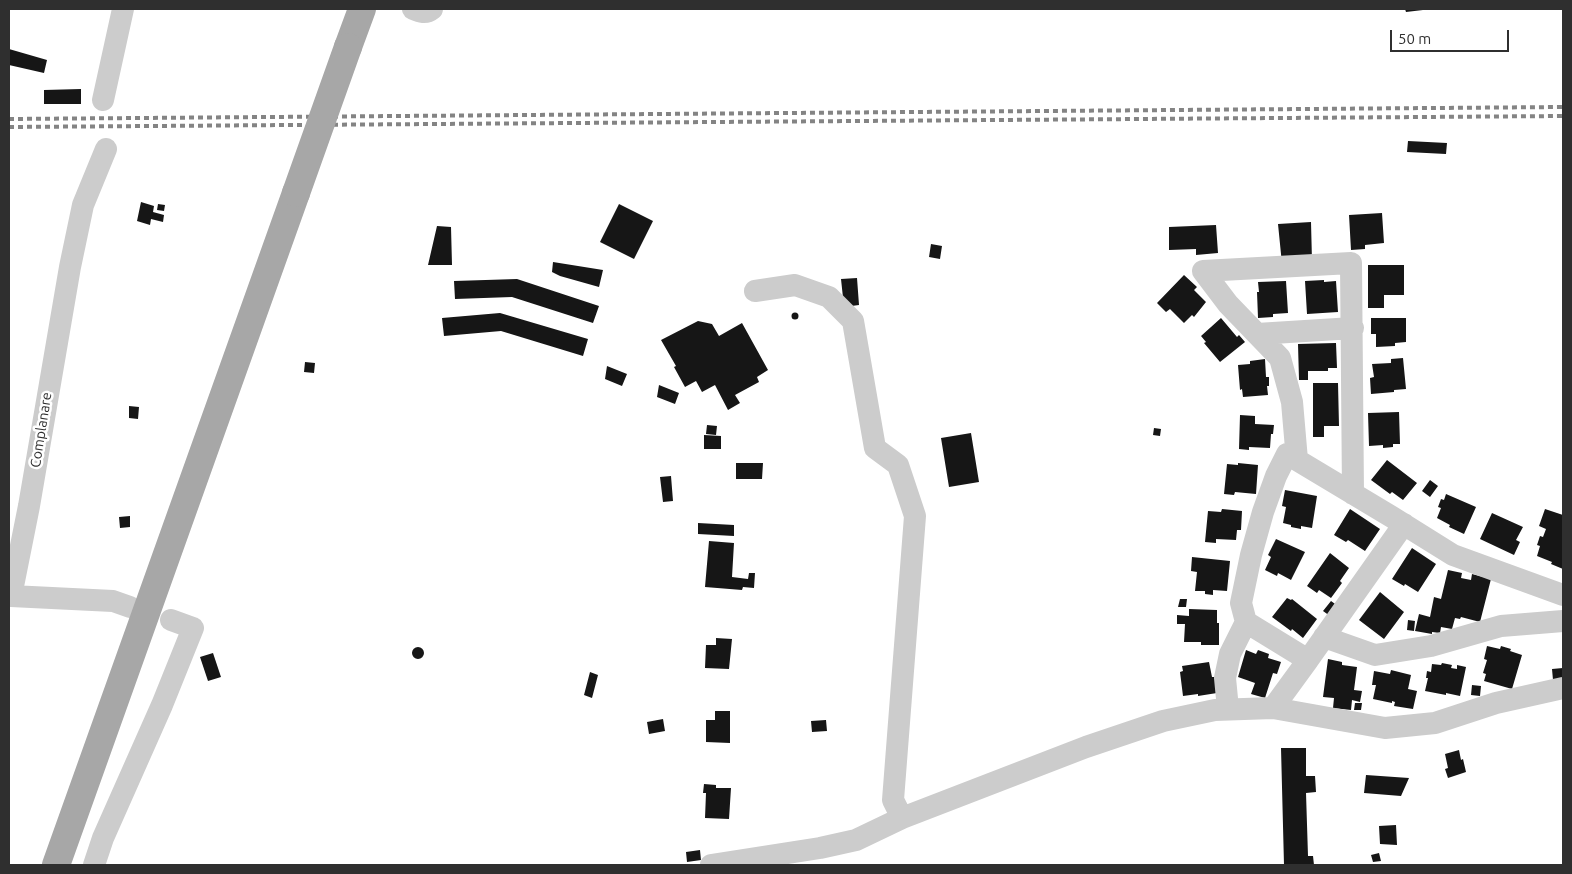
<!DOCTYPE html>
<html>
<head>
<meta charset="utf-8">
<style>
	body { margin:0 }
	#map { position:relative; width:1572px; height:874px; overflow:hidden; background:#fff; font-family:Ubuntu,sans-serif }
	canvas { display:block }
	.frame { position:absolute; inset:0; border:10px solid #2f2f2f; pointer-events:none }
	.scale { position:absolute; left:1390px; top:30px; width:119px; height:22px; box-sizing:border-box; border:2px solid #2f2f2f; border-top:0; padding-left:6px; font-size:15px; line-height:18px; white-space:nowrap; color:#2f2f2f; -webkit-text-stroke:4px #fff; paint-order:stroke }
</style>
</head>
<body>
<div id="map">
<canvas width="1572" height="874"></canvas>
<div class="frame"></div>
<div class="scale">50 m</div>
</div>
<script>
const ctx = document.querySelector('canvas').getContext('2d');
ctx.lineJoin = 'round';
function fill(path, color) { ctx.fillStyle = color; ctx.fill(path, 'evenodd'); }
function stroke(path, color, width, dash) { ctx.strokeStyle = color; ctx.lineWidth = width; ctx.lineCap = dash ? 'butt' : 'round'; ctx.setLineDash(dash || []); ctx.stroke(path); }
function drawText(font, color, halo, rows, align = 'center') {
  ctx.font = font + ' Ubuntu,sans-serif'; ctx.lineWidth = 5; ctx.setLineDash([]); ctx.textBaseline = 'middle'; ctx.strokeStyle = halo; ctx.fillStyle = color; for (const [text, x, y, turn = 0] of rows) {
    ctx.save(); ctx.translate(x, y); ctx.rotate((+turn || 0) * Math.PI / 180); ctx.textAlign = isNaN(turn) ? turn : align; if (halo) ctx.strokeText(text, 0, 0); ctx.fillText(text, 0, 0); ctx.restore();
  }
}
fill(new Path2D(`
	M1405 9H1423V10L1406 12Z
	M9 49 47 60 44 73 9 65Z
	M81 89V104H44V90Z
	M1408 141 1447 143 1446 154 1407 152Z
	M141 202 154 206 153 212 164 215 163 222 151 219 150 225 137 221Z
	M158 204 165 205 164 211 157 210Z
	M619 204 653 221 634 259 600 242Z
	M1382 213 1384 243 1365 245V249L1351 250 1349 215Z
	M1311 222 1312 261 1282 264 1278 224Z
	M1216 225 1218 253 1196 255V249L1169 250V227Z
	M437 226 451 227 452 265H428Z
	M931 244 942 246 940 259 929 257Z
	M553 262 603 270 599 287 560 276 552 272Z
	M1368 265H1404V295H1384V308H1368Z
	M1184 275 1197 287 1194 290 1206 302 1194 317 1192 315 1184 323 1170 309 1166 312 1157 303Z
	M857 278 859 305 844 307 841 279Z
	M517 279 599 306 593 323 512 297 455 299 454 281Z
	M1324 280V282L1336 281 1338 312 1307 314 1305 281Z
	M1286 281 1288 313 1273 314V317L1258 318 1257 292H1259L1258 282Z
	M791.5 316a3.5 3.5 0 1 1 7 0a3.5 3.5 0 1 1-7 0Z
	M500 313 588 339 583 356 501 331 444 336 442 318Z
	M1221 318 1237 337 1239 335 1245 342 1220 362 1204 343 1206 342 1201 336Z
	M1371 318H1406V342L1395 343V346L1376 347V334H1371Z
	M698 321 712 324 719 336 742 323 768 370 757 377 759 382 735 395 740 403 728 410 715 385 702 392 696 381 685 387 674 367 676 366 661 340Z
	M1336 343 1337 368H1328V371H1308V380H1299L1298 344Z
	M1403 358 1406 389 1394 390V392L1371 394 1370 378 1374 377 1372 364 1391 363V359Z
	M1265 359 1266 377H1269V386H1267L1268 395 1243 397 1242 389 1240 390 1238 365 1250 364V361Z
	M305 362 315 363 314 373 304 372Z
	M607 366 627 374 622 386 605 379Z
	M1313 383H1338L1339 426H1324V437H1313Z
	M659 385 679 393 675 404 657 397Z
	M129 406 139 407 138 419 129 418Z
	M1399 412 1400 444H1393V447L1383 448V445L1369 446 1368 413Z
	M1240 415 1255 416V424L1274 425 1273 434H1271L1270 448 1249 447V450L1239 449Z
	M707 425 717 426 716 435 706 434Z
	M1154 428 1161 429 1160 436 1153 435Z
	M971 433 979 482 949 487 941 438Z
	M704 435 721 436V449H704Z
	M1387 460 1417 483 1403 500 1392 492 1390 494 1371 480Z
	M736 463H763L762 479H736Z
	M1238 463 1258 465 1256 494 1235 492 1234 495 1224 494 1227 464 1238 465Z
	M671 476 673 501 663 502 660 477Z
	M1430 480 1438 486 1430 497 1422 491Z
	M1285 490 1317 496 1312 528 1301 526V529L1291 527V525L1283 523 1286 507 1282 506Z
	M1446 494 1476 507 1464 534 1449 527 1450 525 1437 518 1441 508 1438 507 1441 499 1444 500Z
	M1222 509 1242 511 1241 530H1237L1236 540 1216 539V543L1205 542 1208 511 1221 512Z
	M1350 509 1380 529 1365 551 1348 540 1346 542 1334 535Z
	M1545 509 1563 515V569L1551 564 1552 562 1537 556 1540 546 1537 545 1540 536 1543 537 1546 529 1539 526Z
	M1492 513 1523 527 1516 540 1520 542 1514 555 1480 539Z
	M130 516V527L120 528 119 517Z
	M698 523 734 525V536L698 534Z
	M1276 539 1305 552 1291 580 1278 573 1277 576 1265 570 1271 557 1268 555Z
	M709 541 734 543 732 577 748 579 749 573H755L754 588 743 587 742 590 705 587Z
	M1412 548 1436 564 1418 592 1405 584 1404 586 1392 579Z
	M1330 553 1349 568 1340 581 1342 583 1331 598 1319 590 1317 593 1307 586Z
	M1192 557 1230 561 1227 591 1213 590V595L1205 594V591H1195L1197 572 1191 571Z
	M1448 570 1462 573 1461 578 1471 580 1472 574 1491 579 1480 622 1461 617 1460 619 1455 618 1452 629 1441 627 1440 633 1432 632V634L1415 631 1419 614 1430 617 1434 597 1441 599Z
	M1380 592 1404 612 1384 639 1359 620Z
	M1287 598 1291 600 1292 599 1317 619 1303 638 1292 629 1291 631 1272 617Z
	M1180 599H1187L1186 607H1178Z
	M1331 601 1338 606 1330 616 1323 611Z
	M1189 609 1217 610V623H1219V645H1201V642H1184L1185 624H1177V615L1189 616Z
	M1408 620 1415 621 1414 631 1407 630Z
	M716 638 732 639 729 669 705 668 706 645H716Z
	M1487 646 1500 649 1501 646 1511 649 1510 651 1522 655 1512 689 1484 681 1486 674 1483 673 1487 660 1484 659Z
	M412 653a6 6 0 1 1 12 0a6 6 0 1 1-12 0Z
	M1246 650 1256 654 1258 650 1269 654 1268 658 1281 662 1277 674 1273 673 1265 698 1251 694 1255 683 1238 677Z
	M213 653 221 677 208 681 200 657Z
	M1328 659 1342 662V665L1357 667 1354 690 1362 691 1360 702 1352 700 1351 710 1333 708 1334 698 1323 697Z
	M1209 662 1212 677H1215L1217 693 1198 696V694L1183 696 1180 672 1183 671 1182 666Z
	M1442 663 1452 665 1451 668 1457 669V665L1466 667 1460 696 1446 693V695L1425 691 1428 678H1426L1427 671 1431 672 1432 664 1441 665Z
	M1563 668V678L1553 680 1552 669Z
	M1391 670 1411 675 1408 689 1417 691 1413 709 1394 706 1395 702 1392 701V703L1373 699 1376 685H1372L1374 671 1390 674Z
	M590 672 598 675 592 698 584 695Z
	M1472 685 1481 686 1480 696 1471 695Z
	M1355 703H1362L1361 710H1354Z
	M715 711H730V743L706 742V720H715Z
	M663 719 665 731 649 734 647 722Z
	M826 720 827 731 812 732 811 721Z
	M1281 748H1306V776H1315L1316 792 1306 793 1308 856H1313L1314 865H1284Z
	M1459 750 1461 760 1463 759 1466 772 1448 778 1445 769 1448 768 1445 754Z
	M1366 775 1409 778 1401 796 1364 793Z
	M704 784 716 785V788H731L729 819 705 818 706 793H703Z
	M1396 825 1397 845 1380 844 1379 826Z
	M700 850 701 860 687 862 686 852Z
	M1379 853 1381 861 1373 862 1371 855Z`), '#161616');
stroke(new Path2D(`
	M413 9C420 12 426 14 432 9
	M103 100 123 9
	M106 149 83 205 70 267 29 506 11 596 113 601 130 607
	M755 291 795 285 829 297 853 321 875 448 898 465 915 516 893 800 902 818
	M1257 334 1353 328
	M1297 460 1292 402 1280 358 1228 304 1203 271 1351 263 1353 494
	M1404 524 1308 660 1246 622 1241 603 1251 555 1263 512 1276 476 1287 454 1392 517 1453 555 1563 595
	M1324 637 1375 655 1431 646 1501 626 1563 621
	M1273 708 1308 660
	M1228 709 1225 678 1230 654 1246 622
	M94 865 103 838 162 705 193 628 171 620
	M711 865 820 848 856 840 902 818 1086 747 1163 721 1215 710 1273 708 1385 728 1435 723 1496 703 1563 688`), '#ccc', 22);
stroke(new Path2D(`
	M348 47 362 9
	M56 865 296 193`), '#a7a7a7', 28);
stroke(new Path2D(`
	M9 119 1563 107
	M9 127 1563 116`), '#848484', 4, [5, 4]);
stroke(new Path2D(`
	M296 193 348 47`), '#a7a7a7', 28);
drawText('14px', '#2f2f2f', '#fff', [
	["Complanare",41,430,-81]
]);
</script>
</body>
</html>
